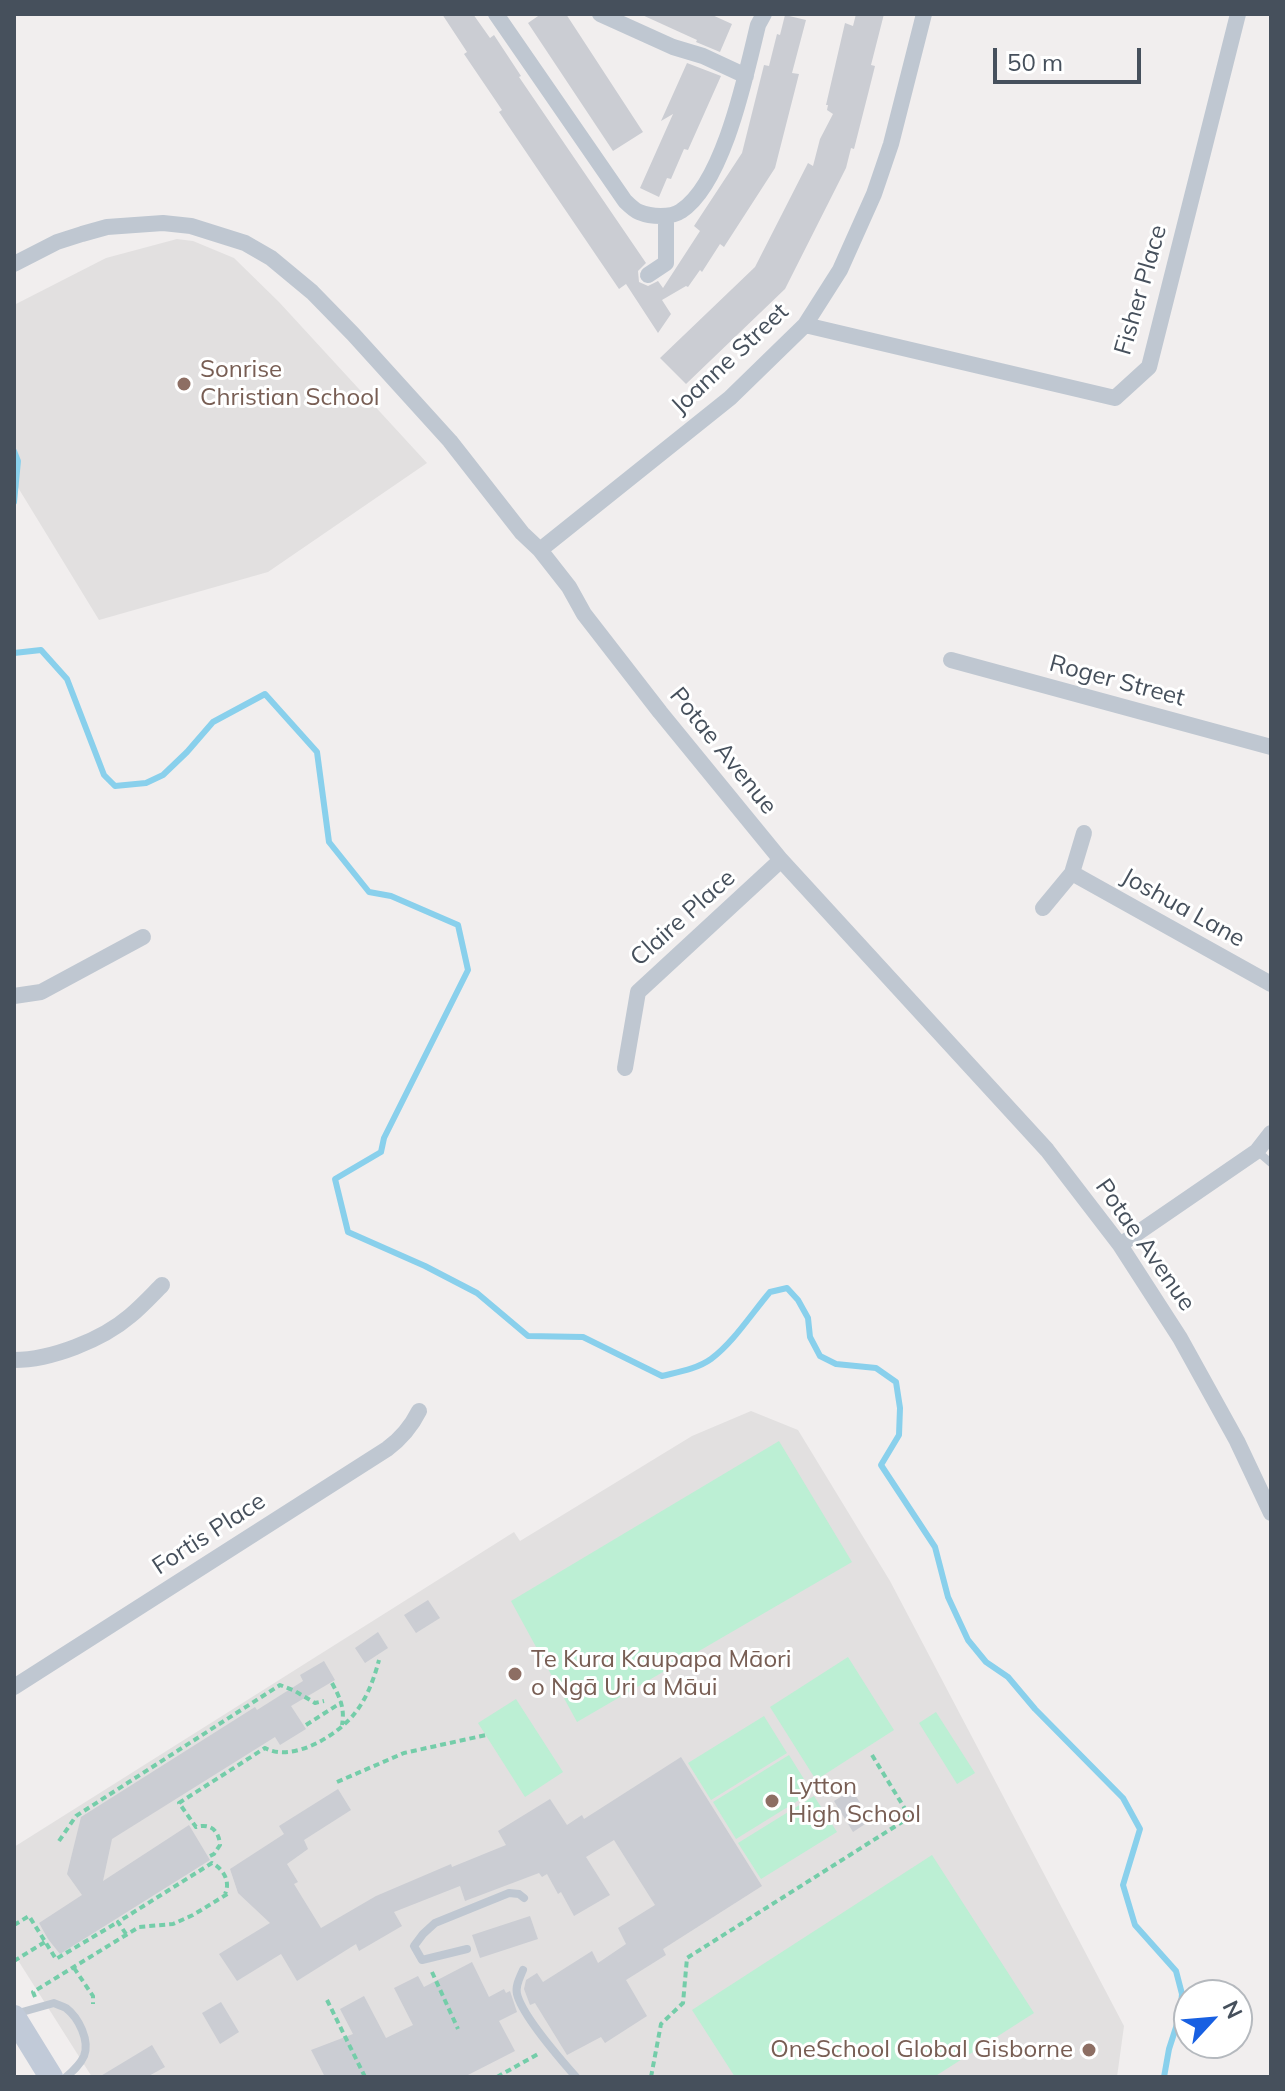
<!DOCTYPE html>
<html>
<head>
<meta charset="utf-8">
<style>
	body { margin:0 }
	#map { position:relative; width:1285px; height:2091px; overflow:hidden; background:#f1eeee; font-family:Mulish,sans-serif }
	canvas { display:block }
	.frame { position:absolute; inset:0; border:16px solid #46505c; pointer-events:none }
	.north { position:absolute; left:1173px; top:1979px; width:80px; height:80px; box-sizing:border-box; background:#fff; border:2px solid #b5b9be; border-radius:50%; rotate:64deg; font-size:22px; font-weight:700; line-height:32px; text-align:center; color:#46505c }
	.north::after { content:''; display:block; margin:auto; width:28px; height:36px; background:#1860e2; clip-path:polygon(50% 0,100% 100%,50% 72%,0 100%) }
	.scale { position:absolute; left:993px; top:48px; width:148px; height:36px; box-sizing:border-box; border:4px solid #46505c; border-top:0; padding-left:10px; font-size:24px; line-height:28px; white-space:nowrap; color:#46505c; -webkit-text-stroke:6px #fff; paint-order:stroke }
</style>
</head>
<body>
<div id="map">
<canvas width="1285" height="2091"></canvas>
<div class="frame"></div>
<div class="north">N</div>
<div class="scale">50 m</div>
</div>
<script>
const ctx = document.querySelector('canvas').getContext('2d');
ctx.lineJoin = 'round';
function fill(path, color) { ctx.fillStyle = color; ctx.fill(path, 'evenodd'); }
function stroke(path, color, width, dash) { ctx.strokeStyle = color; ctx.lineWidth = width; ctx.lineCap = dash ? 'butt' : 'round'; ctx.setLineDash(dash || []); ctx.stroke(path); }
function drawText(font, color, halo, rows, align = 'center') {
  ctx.font = font + ' Mulish,sans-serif'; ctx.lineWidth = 6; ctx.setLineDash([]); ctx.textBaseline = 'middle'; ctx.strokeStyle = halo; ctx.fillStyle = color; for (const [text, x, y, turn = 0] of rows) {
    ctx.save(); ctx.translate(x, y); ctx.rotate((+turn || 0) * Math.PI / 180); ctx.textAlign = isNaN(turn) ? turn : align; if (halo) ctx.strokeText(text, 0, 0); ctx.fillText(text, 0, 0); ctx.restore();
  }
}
fill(new Path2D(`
	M177 239 193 241 234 258 279 302 427 463 268 572 99 620 14 481V305L106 258Z
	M751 1411 798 1430 890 1581 1124 2026 1117 2077H92L14 1954V1847L514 1532 520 1541 692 1436Z`), '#e2e0e0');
fill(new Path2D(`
	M779 1441 852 1562 577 1722 511 1601Z
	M848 1657 894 1730 816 1780 770 1707Z
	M516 1699 563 1772 525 1797 478 1723Z
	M936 1712 975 1773 957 1784 919 1723Z
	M764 1716 787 1753 711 1800 688 1763Z
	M789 1755 812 1792 736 1839 713 1802Z
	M814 1796 837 1832 761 1879 738 1843Z
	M932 1855 1034 2013 934 2077H735L692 2010Z`), '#bcefd4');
stroke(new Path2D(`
	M14 451 18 461 14 502
	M14 653 41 650 67 679 104 775 115 786 146 783 163 775 187 752 213 722 265 694 317 752 329 842 369 892 391 896 458 925 468 970 384 1138 381 1152 335 1179 348 1232 425 1266 477 1293 528 1336 583 1337 662 1376C678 1372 697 1369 711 1359 733 1343 752 1313 770 1292L787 1288 798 1300 808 1318 810 1337 820 1356 836 1364 876 1368 896 1382 900 1408 899 1435 881 1465 935 1547 948 1597 968 1640 986 1662 1008 1677 1035 1709 1123 1798 1140 1829 1123 1885 1135 1925 1176 1971 1182 1994 1180 2015 1169 2049 1164 2077`), '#89d0ec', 6);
fill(new Path2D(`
	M442 14H473L490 38 494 35 521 76 519 77 646 263 638 271 639 282 648 286 658 281 663 288 700 231 694 226 742 153 764 65 769 66 777 34 780 35 785 15 806 20 792 73 799 74 775 168 724 247 720 244 702 272 700 270 688 287 686 286 662 300 671 314 658 333 626 284 619 289 547 183 499 112 502 110 464 54 467 52Z
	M541 14H566L643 132 613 151 528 23Z
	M640 14H710L732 24 720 52 696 42 697 40Z
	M856 14H884L871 65 875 66 868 94 854 149 851 148 846 168 785 289 686 384 660 358 755 267 808 163 813 166 820 139 833 114 827 110 828 105H826L845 23 853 26Z
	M687 63 721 76 688 150 684 149 671 179 667 178 659 197 640 188 673 114 661 121Z
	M428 1600 440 1618 416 1633 404 1615Z
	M378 1632 388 1648 365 1663 355 1648Z
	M324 1661 335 1680 291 1706 306 1729 280 1745 275 1737 112 1839 103 1881 189 1825 210 1860 60 1954 48 1939 39 1923 82 1895 67 1874 81 1817 255 1707 257 1710 303 1681 300 1675Z
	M681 1757 762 1886 663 1949 666 1955 626 1980 647 2016 605 2043 601 2037 567 2055 535 2003 530 2005 524 1989 526 1980 537 1973 543 1982 592 1951 598 1963 626 1944 618 1928 655 1905 614 1840 586 1857 610 1895 574 1916 561 1892 558 1894 547 1874 542 1877 539 1873 465 1901 460 1886 394 1912 402 1926 359 1951 356 1944 297 1981 281 1954 237 1981 219 1954 270 1923 238 1893 230 1869 284 1834 279 1826 338 1789 351 1810 304 1840 308 1849 287 1864 298 1882 294 1884 321 1928 376 1896 451 1864 452 1867 506 1845 498 1831 550 1799 567 1825 582 1815 584 1819Z
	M852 1790 871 1820 853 1832 834 1801Z
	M530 1916 538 1939 480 1958 472 1935Z
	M472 1962 489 1997 504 1989 506 1993 510 1991 517 2012 499 2021 515 2051 464 2077H325L311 2050 353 2034 340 2009 364 1996 386 2038 413 2025 394 1988 418 1976 424 1987Z
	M221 2002 239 2032 220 2044 202 2013Z
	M152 2045 165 2067 147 2077H99Z`), '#cbcdd3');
stroke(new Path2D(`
	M332 1683C340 1698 345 1708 342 1725
	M306 1725 342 1702
	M337 1782 404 1753 486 1735
	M59 1841 76 1816 280 1685 295 1691 315 1703 324 1701
	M210 1856 214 1854 220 1845C219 1831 211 1823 196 1827L179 1803 265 1748C293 1763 338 1735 355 1713 367 1698 374 1679 379 1660
	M14 1925 29 1916 56 1959 118 1922
	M126 1934 118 1922 212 1863C223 1869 231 1881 225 1894
	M14 1961 45 1942
	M74 1968 93 1996V2004
	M432 1972 458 2029
	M35 1997 33 1992 139 1927 173 1924 193 1915 229 1893
	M327 2000 365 2077
	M497 2077 538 2054
	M651 2077 661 2024 683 2003 687 1958 910 1817 872 1755`), '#74cda9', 4, [6, 4]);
stroke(new Path2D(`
	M1257 1151 1271 1163
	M467 1949 422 1960 414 1946 423 1934 435 1923 509 1893 519 1894 524 1898
	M523 1970C520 1977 515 1986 517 1994 522 2015 561 2060 576 2077
	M15 2014 54 2003C58 2005 62 2006 66 2008 79 2018 90 2041 84 2056 80 2065 73 2071 66 2077`), '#bfc7d1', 8);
stroke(new Path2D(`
	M496 14 625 201C629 205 634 210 639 212 651 217 671 218 681 211 724 183 746 74 758 25L764 14
	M600 14 673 47 703 56 746 76
	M14 264 57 242 82 234 107 227 163 223 191 226 245 243 271 258 312 292 353 334 450 441 522 533 540 550 569 587 584 614 660 712 781 860 1047 1150 1120 1245 1180 1338 1237 1441 1271 1513
	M648 275 666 263V216
	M805 325 1115 398 1149 367 1238 14
	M540 550 730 398 805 325 840 270 874 194 891 144 924 14
	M951 660 1271 747
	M1072 873 1271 984
	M1043 908 1072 873 1084 833
	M14 996 41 992 143 937
	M625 1068 638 992 781 860
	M1120 1245 1257 1151 1271 1133
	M14 1360C51 1360 102 1340 130 1316 142 1306 152 1295 162 1285
	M14 1687 387 1449C402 1438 411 1427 419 1411`), '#bfc7d1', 16);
stroke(new Path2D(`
	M14 2017 51 2077`), '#c1cad8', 24);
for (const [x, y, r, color] of [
	[184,384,8,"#8d6e63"],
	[515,1674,8,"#8d6e63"],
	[772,1801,8,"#8d6e63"],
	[1089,2050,8,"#8d6e63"]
]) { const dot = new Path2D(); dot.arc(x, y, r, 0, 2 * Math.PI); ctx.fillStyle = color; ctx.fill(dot); stroke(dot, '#fff', 3); }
drawText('24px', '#46505c', '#fff', [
	["Fisher Place",1141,290,-74],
	["Joanne Street",730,359,-43],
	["Roger Street",1117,681,15],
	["Potae Avenue",723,751,51],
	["Joshua Lane",1183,908,29],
	["Claire Place",683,918,-42],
	["Potae Avenue",1145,1245,55],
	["Fortis Place",209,1534,-33]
]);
drawText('24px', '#785e54', '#fff', [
	["Sonrise",200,370],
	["Christian School",200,398],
	["Te Kura Kaupapa Māori",531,1660],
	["o Ngā Uri a Māui",531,1688],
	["Lytton",788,1787],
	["High School",788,1815],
	["OneSchool Global Gisborne",1073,2050,"right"]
], 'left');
</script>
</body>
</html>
